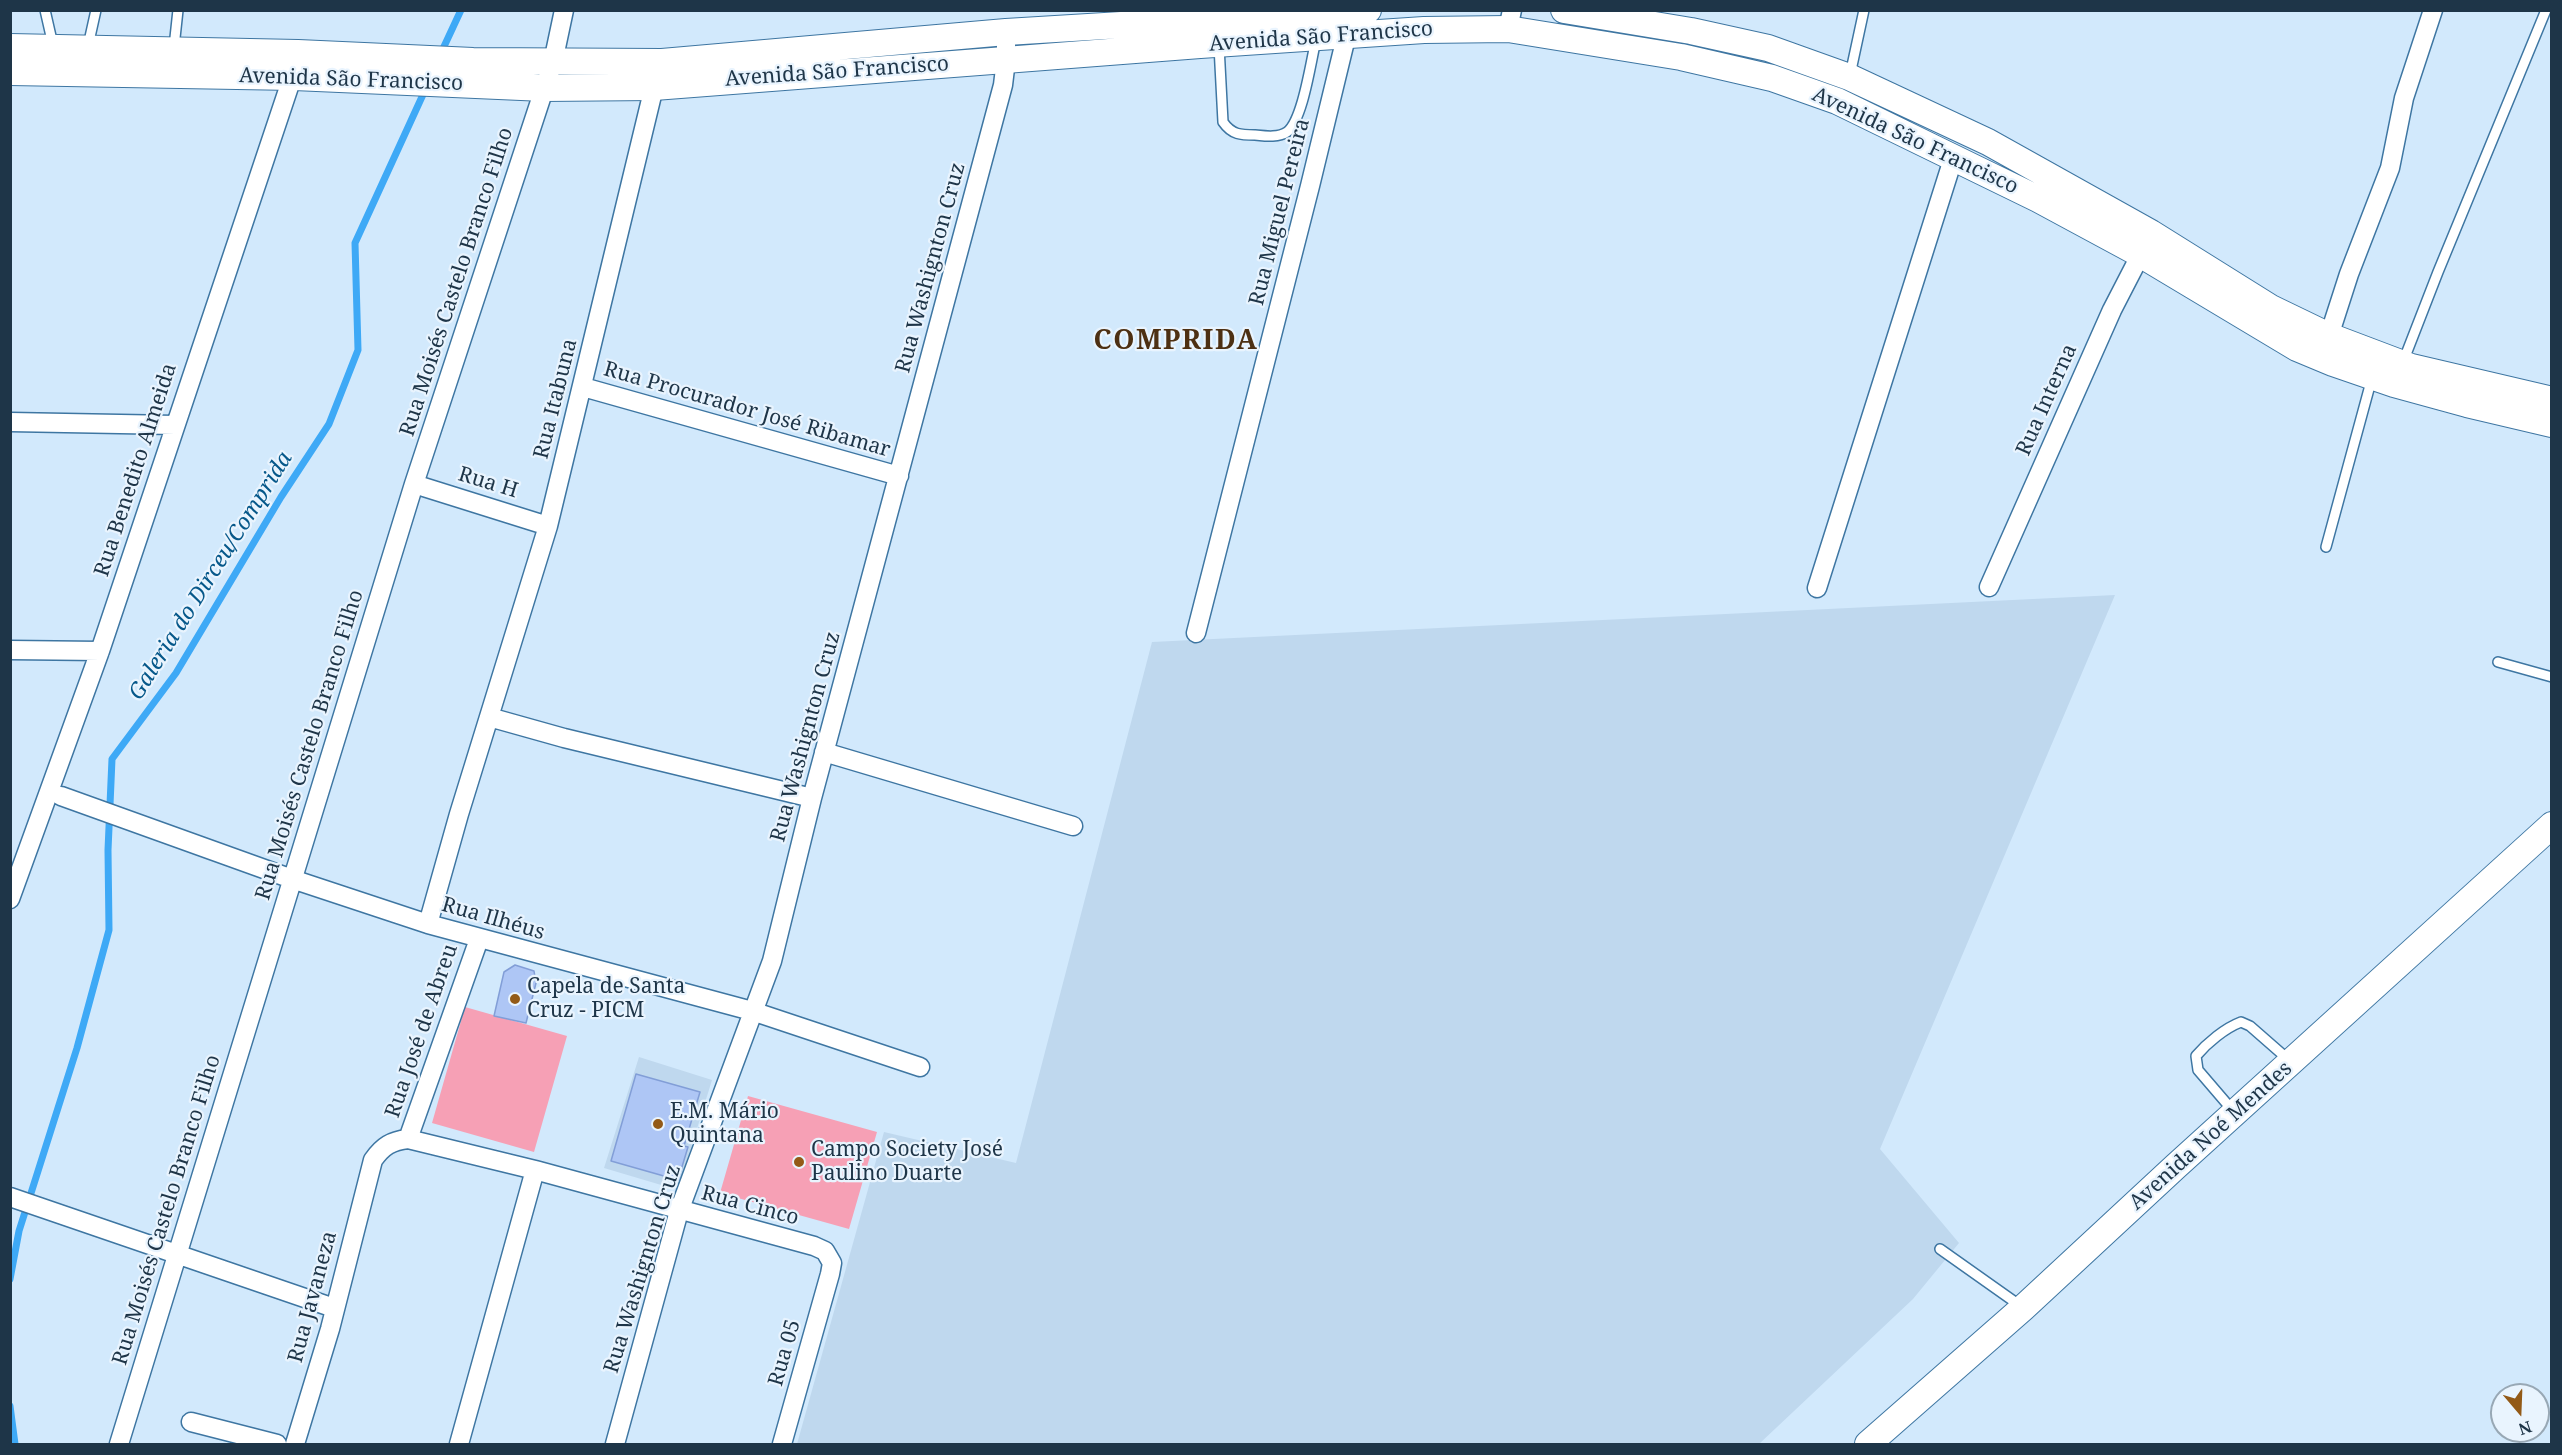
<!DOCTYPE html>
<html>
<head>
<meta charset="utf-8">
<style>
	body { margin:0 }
	#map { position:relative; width:2562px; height:1455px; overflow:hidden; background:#d2e9fc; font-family:"Noto Serif",serif }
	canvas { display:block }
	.frame { position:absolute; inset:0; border:12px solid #1e3548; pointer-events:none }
	.north { position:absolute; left:2490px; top:1383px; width:60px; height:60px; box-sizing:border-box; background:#e9f4fe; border:2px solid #98a8b5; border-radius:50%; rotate:161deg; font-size:16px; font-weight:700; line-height:24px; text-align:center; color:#1e3548 }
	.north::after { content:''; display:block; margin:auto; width:21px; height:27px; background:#935a17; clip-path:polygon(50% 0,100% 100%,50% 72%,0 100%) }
</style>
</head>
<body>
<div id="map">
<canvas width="2562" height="1455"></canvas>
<div class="frame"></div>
<div class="north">N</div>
</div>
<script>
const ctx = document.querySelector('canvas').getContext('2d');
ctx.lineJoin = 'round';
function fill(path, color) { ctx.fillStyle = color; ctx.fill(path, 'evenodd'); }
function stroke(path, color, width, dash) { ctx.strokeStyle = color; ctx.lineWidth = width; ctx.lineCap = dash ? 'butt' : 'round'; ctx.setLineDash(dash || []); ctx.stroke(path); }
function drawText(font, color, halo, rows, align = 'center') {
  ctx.font = font + ' "Noto Serif",serif'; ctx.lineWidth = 4.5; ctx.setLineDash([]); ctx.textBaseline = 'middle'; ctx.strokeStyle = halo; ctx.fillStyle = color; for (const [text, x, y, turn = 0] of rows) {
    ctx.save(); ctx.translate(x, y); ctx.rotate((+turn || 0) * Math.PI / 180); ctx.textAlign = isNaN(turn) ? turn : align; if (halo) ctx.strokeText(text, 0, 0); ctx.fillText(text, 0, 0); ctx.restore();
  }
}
fill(new Path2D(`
	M2115 595 1880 1149 1959 1243 1913 1299 1759 1444H797L884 1132 1016 1163 1152 642Z
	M639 1057 712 1080 678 1190 604 1168Z`), '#bfd8ee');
fill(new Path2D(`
	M465 1007 567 1036 534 1152 432 1123Z
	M748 1096 877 1132 849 1229 720 1193Z`), '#f6a0b5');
stroke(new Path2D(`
	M441 53 461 10
	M10 1279 19 1231 77 1048 109 930 108 850 112 759 176 673 281 497 329 424 358 350 355 243 426 88
	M10 1406 15 1444`), '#3ea9f6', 7);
const building = new Path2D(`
	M515 965 534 971 536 983 526 1023 494 1016 504 972Z
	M636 1074 700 1092 684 1146 688 1147 678 1180 611 1161Z`);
fill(building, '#aec6f5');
stroke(building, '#829ed7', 1.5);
const lane = new Path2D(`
	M45 10 53 45
	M88 46 96 10
	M1219 46 1223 122C1232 135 1241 135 1255 135 1265 136 1278 138 1287 132 1303 120 1311 60 1316 40
	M174 47 178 10
	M1850 75 1864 10
	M2403 362 2438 272 2546 10
	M2326 547 2372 378
	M2498 662 2552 677
	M2234 1112 2198 1070 2196 1056C2207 1043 2225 1028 2241 1022L2250 1026 2290 1061
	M1940 1249 2022 1307`);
const street = new Path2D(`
	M1508 29 1512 10
	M2329 336 2349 274 2390 168 2404 98 2433 10
	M583 387 899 476
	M10 422 175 425
	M414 484 548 526
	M1989 587 2112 310 2145 246
	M1817 588 1954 156
	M1196 633 1310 186 1349 25
	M10 650 100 651
	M489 717 564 738 812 798
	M824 752 1073 826
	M61 796 292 879 428 924 752 1011 920 1067
	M10 899 100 651 296 66
	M428 924 459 814 548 526 654 87
	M408 1139 479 939
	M10 1197 334 1308
	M191 1422 277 1444
	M119 1444 414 484 553 62 564 10
	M295 1444 330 1329 373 1160C383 1146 391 1141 408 1139L535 1170 814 1246 825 1251 832 1263 830 1274 782 1444
	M459 1444 535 1170
	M615 1444 679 1211 772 961 812 798 1003 85 1006 60V32`);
const secondary = new Path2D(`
	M1564 10 1691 31 1768 48 1849 77 1988 142 2151 233 2271 308 2329 336 2411 367 2552 400
	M10 47 298 53 473 61 662 62 1006 32 1368 10
	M10 72 294 77 544 88 654 87 1200 45 1424 30 1508 29 1681 57 1772 78 1837 101 2038 199 2140 254 2297 348 2333 363 2394 384 2467 404 2552 424
	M1868 1444 2023 1308 2175 1167 2552 825`);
stroke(lane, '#3e76a2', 12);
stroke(street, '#3e76a2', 21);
stroke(secondary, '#3e76a2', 28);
stroke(lane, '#fff', 9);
stroke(street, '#fff', 18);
stroke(secondary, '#fff', 26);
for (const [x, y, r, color] of [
	[515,999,6,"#935a17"],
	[658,1124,6,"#935a17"],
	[799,1162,6,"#935a17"]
]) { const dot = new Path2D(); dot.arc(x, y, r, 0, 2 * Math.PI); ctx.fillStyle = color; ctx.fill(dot); stroke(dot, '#e9f4fe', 2); }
drawText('21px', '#1e3548', '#e9f4fe', [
	["Avenida São Francisco",1321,37,-4],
	["Avenida São Francisco",837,72,-4],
	["Avenida São Francisco",351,80,2],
	["Avenida São Francisco",1915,141,25],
	["Rua Miguel Pereira",1280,212,-76],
	["Rua Washignton Cruz",931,268,-75],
	["Rua Moisés Castelo Branco Filho",457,282,-72],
	["Rua Itabuna",556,399,-76],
	["Rua Interna",2047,400,-66],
	["Rua Procurador José Ribamar",747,410,16],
	["Rua Benedito Almeida",136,470,-72],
	["Rua H",488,483,17],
	["Rua Washignton Cruz",806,737,-75],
	["Rua Moisés Castelo Branco Filho",310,745,-73],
	["Rua Ilhéus",493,919,16],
	["Rua José de Abreu",422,1031,-71],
	["Avenida Noé Mendes",2211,1136,-42],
	["Rua Cinco",750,1206,15],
	["Rua Moisés Castelo Branco Filho",167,1210,-73],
	["Rua Washignton Cruz",643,1269,-73],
	["Rua Javaneza",313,1297,-75],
	["Rua 05",785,1353,-74]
]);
drawText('21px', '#1e3548', '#e9f4fe', [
	["Capela de Santa",527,987],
	["Cruz - PICM",527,1011],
	["E.M. Mário",670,1112],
	["Quintana",670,1136],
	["Campo Society José",811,1150],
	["Paulino Duarte",811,1174]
], 'left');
drawText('italic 22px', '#06588a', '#e9f4fe', [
	["Galeria do Dirceu/Comprida",211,576,-58]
]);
ctx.letterSpacing = '1.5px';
drawText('bold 27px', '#4d3013', '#e9f4fe', [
	["COMPRIDA",1176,341]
]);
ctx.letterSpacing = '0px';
</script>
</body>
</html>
